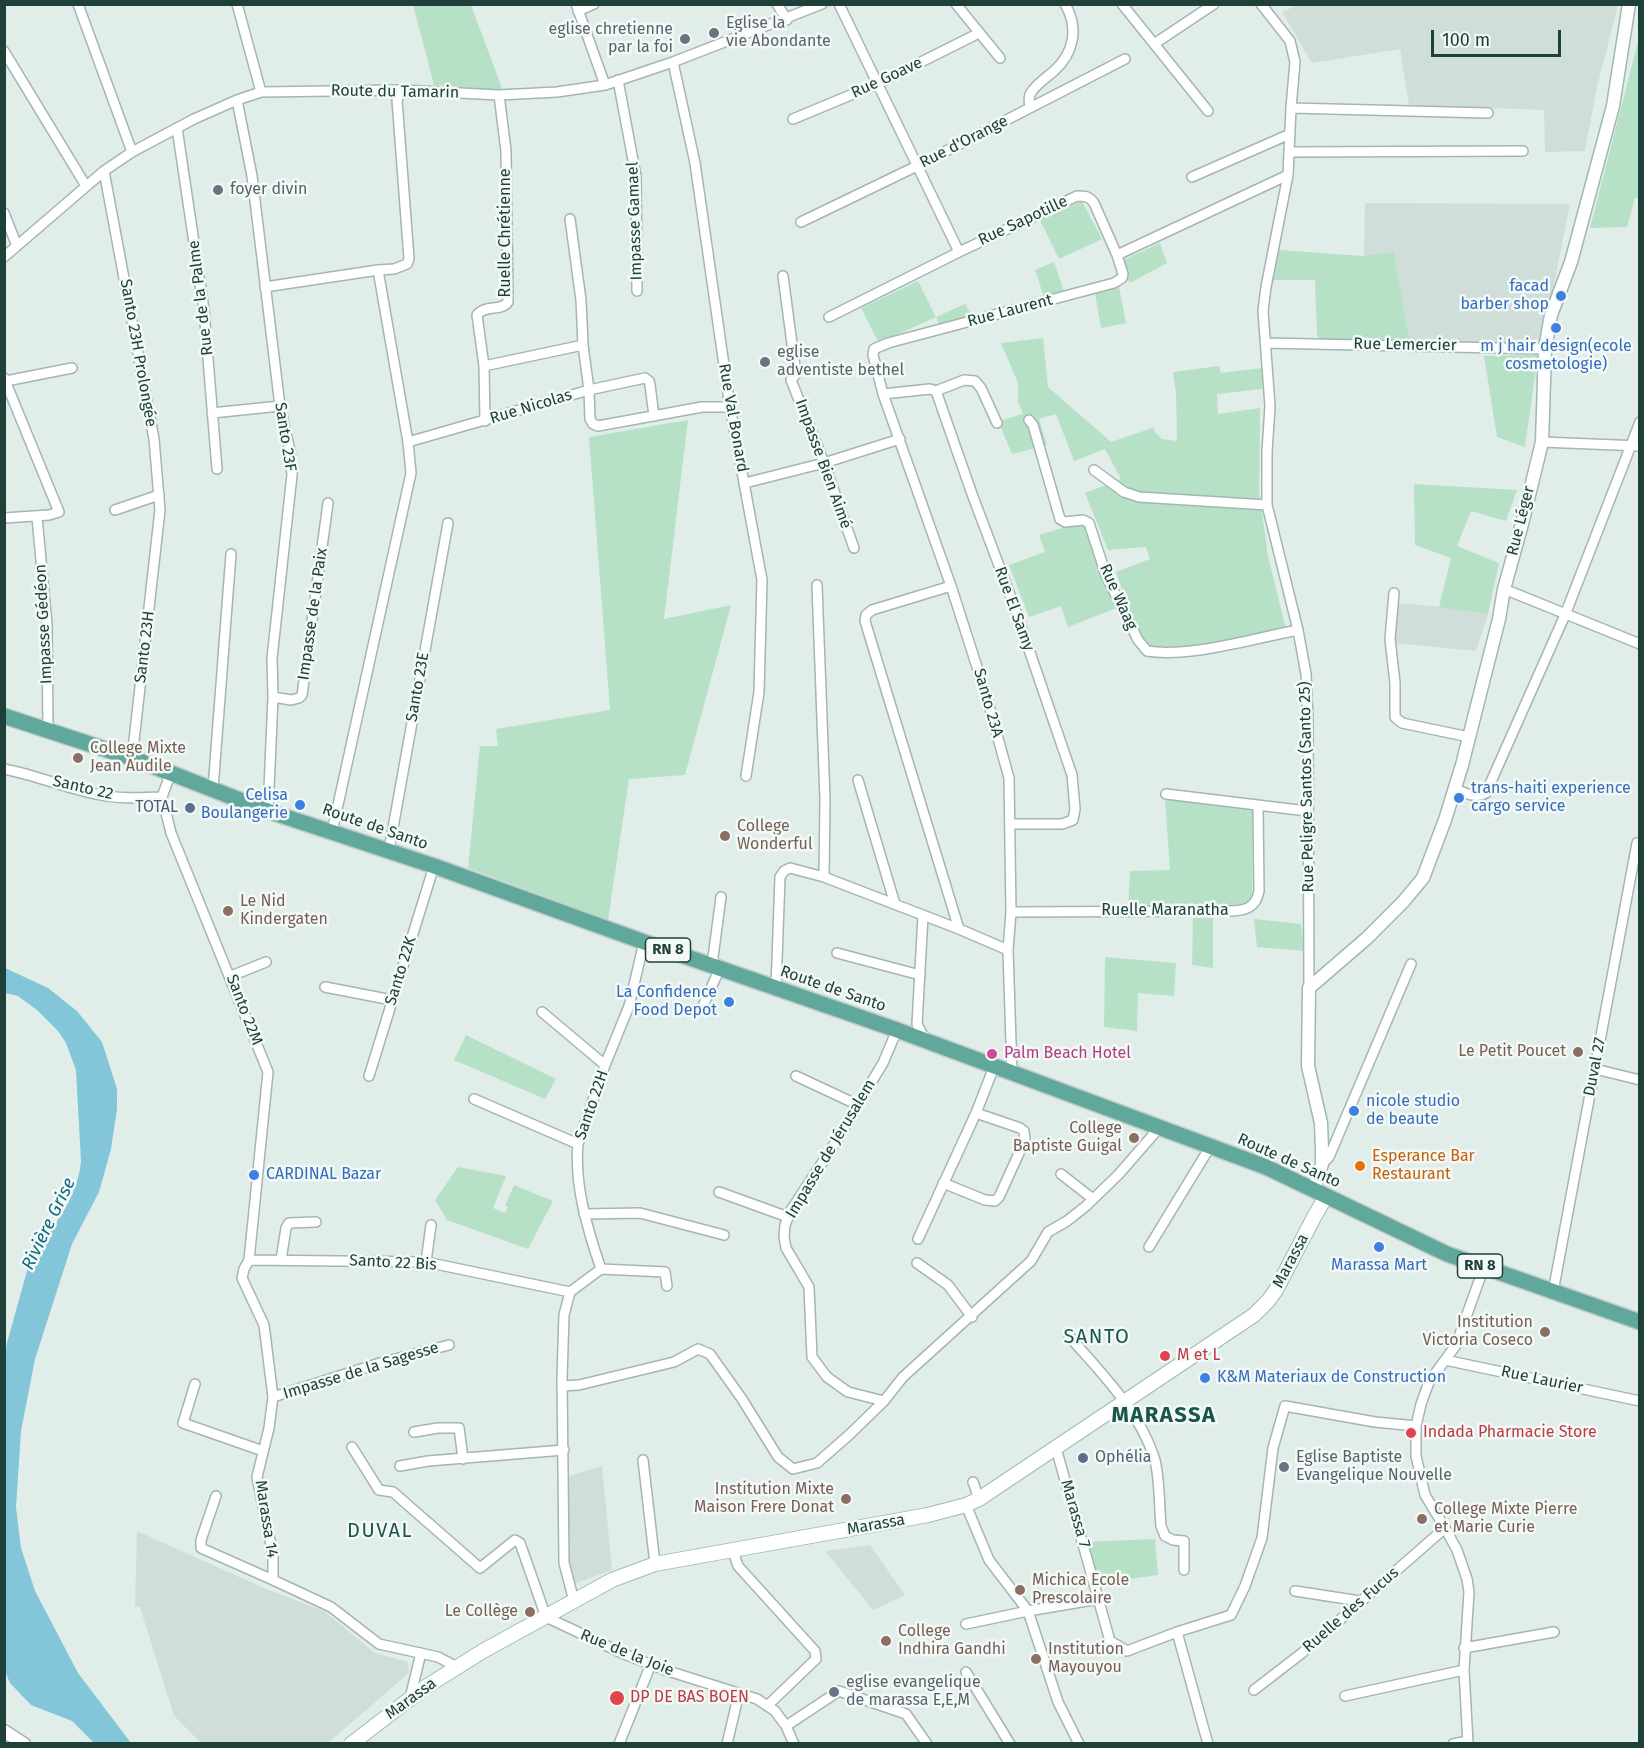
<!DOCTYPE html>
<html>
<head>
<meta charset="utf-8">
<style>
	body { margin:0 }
	#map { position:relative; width:1644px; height:1748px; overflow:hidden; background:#e1ede9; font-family:"Fira Sans",sans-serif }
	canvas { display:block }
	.frame { position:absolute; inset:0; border:6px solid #1f403a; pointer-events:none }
	.scale { position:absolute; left:1431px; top:30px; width:130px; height:27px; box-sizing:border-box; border:3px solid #1f403a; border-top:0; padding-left:8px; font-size:18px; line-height:21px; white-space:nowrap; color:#1f403a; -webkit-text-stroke:4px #f2f9f6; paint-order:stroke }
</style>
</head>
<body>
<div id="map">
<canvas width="1644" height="1748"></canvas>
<div class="frame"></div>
<div class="scale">100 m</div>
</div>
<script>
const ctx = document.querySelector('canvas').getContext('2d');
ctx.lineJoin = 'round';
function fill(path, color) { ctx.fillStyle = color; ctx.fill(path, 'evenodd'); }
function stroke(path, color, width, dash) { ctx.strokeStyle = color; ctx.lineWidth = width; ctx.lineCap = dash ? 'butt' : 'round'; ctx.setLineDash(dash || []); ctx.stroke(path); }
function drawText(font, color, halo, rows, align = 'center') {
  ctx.font = font + ' "Fira Sans",sans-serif'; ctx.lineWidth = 5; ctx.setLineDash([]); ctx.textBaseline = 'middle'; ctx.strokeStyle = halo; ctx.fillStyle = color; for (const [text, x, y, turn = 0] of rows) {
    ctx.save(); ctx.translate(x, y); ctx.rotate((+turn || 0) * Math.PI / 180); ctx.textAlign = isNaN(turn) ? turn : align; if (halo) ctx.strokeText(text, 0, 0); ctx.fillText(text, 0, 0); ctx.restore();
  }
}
fill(new Path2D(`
	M1300 4 1618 5 1596 91 1585 151 1545 152 1544 110 1409 105 1400 49 1312 63 1282 12Z
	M1365 203 1570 204 1542 345 1410 344 1394 252 1364 256Z
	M1396 603 1456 608 1488 614 1476 651 1394 643Z
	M602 1466 612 1570 573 1584 566 1563V1477Z
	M137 1531 266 1589 324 1611 375 1653 408 1662 409 1673 328 1743H201L174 1716 140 1607H135Z
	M870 1545 905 1595 873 1610 825 1551Z`), '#cfded8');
fill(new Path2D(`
	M413 5H471L503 91 434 85Z
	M1639 38V198H1635L1627 227 1590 228Z
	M1082 201 1102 239 1059 259 1040 220Z
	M1160 243 1167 263 1130 283 1119 262Z
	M1279 250 1363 256 1394 252 1410 344 1320 340 1317 334 1315 280H1273Z
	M1054 262 1064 291 1044 297 1035 270Z
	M918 281 936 317 965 304 973 318 941 330 936 317 879 343 861 308Z
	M1119 287 1126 323 1101 328 1095 293Z
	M1043 338 1048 387 1111 442 1155 427 1154 431 1162 439 1177 441 1176 393 1173 372 1219 366 1221 373 1262 368V389L1217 394 1218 414 1260 408 1259 491 1268 556 1286 629 1188 648 1151 650 1130 614 1116 572 1150 559 1146 547 1108 550 1085 493 1121 479 1105 449 1074 461 1056 414 1039 419 1047 445 1012 454 998 421 1023 414 1018 401V383L1001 343Z
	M1538 355 1525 447 1497 437 1484 356Z
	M688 420 664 619 731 605 685 775 629 779 608 920 468 868 480 746H498L496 729 610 710 589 437Z
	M1414 484 1517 490 1506 521 1471 511 1457 546 1499 563 1488 614 1439 607 1451 558 1415 545Z
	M1086 521 1119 607 1068 627 1061 606 1029 617 1009 565 1045 552 1039 535Z
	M1165 799 1253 810 1252 909H1128L1130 871 1170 870Z
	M1193 918H1213V968L1192 965Z
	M1254 919 1301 924 1304 951 1257 947Z
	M1105 957 1176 963 1174 996 1138 993 1137 1031 1104 1027Z
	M466 1035 556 1079 545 1099 454 1060Z
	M458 1167 506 1176 493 1208 505 1213 508 1207 505 1206 514 1185 553 1201 528 1249 447 1220 435 1200Z
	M1155 1539 1158 1575 1095 1584 1085 1542Z`), '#b7e1c6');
fill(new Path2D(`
	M5 968 48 988 77 1011 102 1042 117 1089V1109L111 1149 99 1192 72 1244 35 1359 21 1431 16 1507 21 1548 35 1591 78 1673 131 1743H94L72 1721 31 1705 10 1683 5 1671 4 1363 7 1343 32 1253C38 1242 46 1236 53 1227 67 1208 79 1185 81 1161L76 1070 66 1043 58 1031 37 1010 18 996 5 993Z`), '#83c5d9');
const minor = new Path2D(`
	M78 4 132 152
	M237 4 261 92
	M576 4 605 85
	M777 4 787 20
	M839 4 959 252
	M956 4 1000 58
	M1122 4 1208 111
	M1261 4 1290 41 1295 62 1291 108 1288 175 1266 287 1263 311 1270 406 1267 452V505L1298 630 1306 674 1308 719 1309 988
	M578 11 594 4
	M1154 44 1214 4
	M4 51 86 186
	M673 62 695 163 730 407 762 580 759 692 746 776
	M618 80 636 176 637 291
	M237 100 252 176 280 406 290 451 292 475 272 658 273 697 268 811
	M1030 107C1029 101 1028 95 1033 90 1038 83 1047 77 1054 71 1074 53 1079 28 1065 4
	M1291 108 1488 113
	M793 119 877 84 979 33
	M177 128 204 310 217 469
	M1289 152 1523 151
	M104 171 154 439 160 510 132 758
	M1192 177 1290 134
	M4 213 17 246
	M570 219 581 300 583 345 589 390 645 378 649 381 650 385 654 416
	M801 222 917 166 1125 59
	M4 257 104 171 132 152 194 119 237 100 261 92 402 90 499 95 557 92 605 85 673 62 822 4
	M378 270 394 269 407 264 409 259 397 100 402 90
	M783 276 796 374 791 380 824 463 854 548
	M265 287 378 270 408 442 411 473 332 832
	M829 317 959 252 1077 196C1085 196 1089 196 1094 203L1117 255 1288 175
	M1266 343 1545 349
	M484 366 583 345
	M4 378 59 512 49 515 4 518
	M6 381 72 368
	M936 391 964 380 975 381 981 388 997 423
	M883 394 930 389 936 391 972 494 1012 600 1072 775 1075 809 1073 820 1062 824H1010
	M212 413 280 406
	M1029 420 1033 425 1060 519 1065 522 1083 520 1089 523 1106 575 1138 640 1147 651C1190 658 1255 638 1298 630
	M485 421 484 366 477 315C485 304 501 312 508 302L506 151 499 95
	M408 442 589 390 590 419 593 424 598 426 702 407H730
	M1542 442 1640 446
	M1094 470 1124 492 1139 497 1267 505
	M745 483 824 463 900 439
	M115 510 159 495
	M37 517 47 625 48 731
	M817 585 825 799 824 877
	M951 586 872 610 866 615 865 621 959 929
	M1504 589 1640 644
	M1394 593 1390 639 1395 683V717L1402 723 1469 737
	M273 697 291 700 299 698 302 695 328 503
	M4 769C36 775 65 788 96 794 117 799 140 798 162 797
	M171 772 162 797 171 833 268 1072 249 1260 244 1269 242 1278 264 1325 273 1397 269 1428 257 1477 273 1555V1580L331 1607 379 1644 438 1657 457 1667
	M858 780 895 904
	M213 789 231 554
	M1455 789C1465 793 1476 799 1486 793L1565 615 1640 422
	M1166 794 1307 811
	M389 850 448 523
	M1011 912 1229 911C1245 911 1256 908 1259 891L1258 806
	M923 916 917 1024 922 1034 928 1039
	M837 953 920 975
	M712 965 721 897
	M231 976 266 962
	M325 987 392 1000
	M776 988 780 877 784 871 790 868 824 877 959 929 1008 950
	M703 1006 720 968
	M542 1012 605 1065
	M1595 1069 1640 1080
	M1012 1073 1008 950 1011 912 1009 778 986 695 951 586 883 394 873 355 874 349 888 343 1114 283 1122 278 1123 274 1117 255
	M369 1076 434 866
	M796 1076 858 1105
	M474 1099 578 1144
	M1322 1164 1329 1157 1411 964
	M1061 1174 1093 1199
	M943 1183 985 1200 995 1201 999 1197 1025 1140 1024 1131 1020 1128 976 1113
	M719 1192 788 1217
	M584 1214 640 1213 724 1235
	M918 1239 976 1113 994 1067
	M1149 1247 1210 1147
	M249 1260 426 1262 570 1292
	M281 1260 286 1228 289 1223 316 1222
	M426 1262 431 1225
	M917 1263 948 1285 972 1317
	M601 1269 665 1272 667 1286
	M570 1292 601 1269C588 1231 574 1185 578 1144L605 1065 629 1006 644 942
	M570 1292 564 1315 562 1378 564 1563 574 1601
	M1553 1292 1637 843 1640 844
	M1069 1336C1101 1373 1138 1409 1154 1457 1160 1475 1159 1506 1161 1526L1165 1536 1173 1540 1184 1541V1570
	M1445 1360 1640 1401
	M195 1384 183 1423 263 1451
	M562 1386 579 1385 674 1362 698 1349 710 1354 742 1399 778 1457 793 1469 817 1463 849 1435 884 1401 903 1377 1031 1261 1048 1232 1067 1221 1086 1206 1119 1174 1159 1128
	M273 1397 380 1363 449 1345
	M884 1401 848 1392 827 1377 812 1357 809 1287 786 1248 784 1237 785 1225 791 1210 830 1151 883 1063 897 1030
	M414 1432 438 1428H459L463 1459
	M352 1447 379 1490 393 1492 480 1568 515 1540 520 1543 546 1617 624 1654 665 1670 757 1699 775 1711 786 1726 794 1744
	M1056 1448 1110 1641 1127 1651 1177 1632 1208 1744
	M643 1460 655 1564
	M400 1466 428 1461 564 1450
	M973 1482 979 1499
	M216 1496 201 1540V1548L273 1580
	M966 1505 989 1560 1028 1611 1058 1702 1079 1744
	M733 1551 738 1566 815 1651 816 1659 767 1706
	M1295 1591 1360 1601
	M966 1624 1028 1611 1099 1599
	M1177 1632 1231 1615 1245 1586 1262 1538 1273 1448 1285 1406 1375 1422 1416 1426
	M1464 1648 1554 1632
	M966 1672 1010 1744
	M1254 1690 1302 1653 1445 1528
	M1345 1696 1464 1670
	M410 1698 421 1653
	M786 1726 839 1691 906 1714 927 1744
	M619 1744 651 1664
	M727 1744 739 1693
	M1453 1744 1468 1741
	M1468 1744 1464 1670 1469 1592 1467 1579 1457 1550 1445 1528 1425 1495 1416 1456V1426L1421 1404 1429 1382 1456 1345 1484 1267`);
const tertiary = new Path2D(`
	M1314 1188 1322 1164V1150L1321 1123 1308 1066 1309 988 1367 938 1403 902 1423 878 1445 820 1462 765 1499 619 1504 589 1522 524 1542 442 1545 349 1551 315 1571 262 1613 106 1629 4
	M4 1731 24 1744`);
const secondary = new Path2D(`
	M351 1744 424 1688 483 1651 612 1580 655 1564 928 1515 966 1505 979 1499 1254 1315 1268 1301 1276 1290 1313 1219 1326 1196`);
const primary = new Path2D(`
	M4 716 132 758 268 811 434 866 644 942 897 1030 1266 1167 1447 1254 1640 1322`);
stroke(minor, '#a3b6b1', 12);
stroke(tertiary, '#a3b6b1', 15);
stroke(secondary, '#9ebbb3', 16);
stroke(primary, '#c0cac8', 18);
stroke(minor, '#fff', 9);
stroke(tertiary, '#fff', 12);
stroke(secondary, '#fff', 14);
stroke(primary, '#60a89b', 15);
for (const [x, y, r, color] of [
	[714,33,6,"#6b7280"],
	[685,39,6,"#6b7280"],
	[218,190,6,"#6b7280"],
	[1561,296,6,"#3f7fe0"],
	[1556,328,6,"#3f7fe0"],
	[765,362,6,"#6b7280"],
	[78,758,6,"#8d6e63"],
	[1459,798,6,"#3f7fe0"],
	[300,805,6,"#3f7fe0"],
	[190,808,6,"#5c6f8a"],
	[725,836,6,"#8d6e63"],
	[228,911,6,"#8d6e63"],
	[729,1002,6,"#3f7fe0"],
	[1578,1052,6,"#8d6e63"],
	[992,1054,6,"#d1479c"],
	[1354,1111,6,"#3f7fe0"],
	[1134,1138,6,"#8d6e63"],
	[1360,1166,6,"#e8710a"],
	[254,1175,6,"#3f7fe0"],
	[1379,1247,6,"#3f7fe0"],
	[1545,1332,6,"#8d6e63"],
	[1165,1356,6,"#e0444e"],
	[1205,1378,6,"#3f7fe0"],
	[1411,1433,6,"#e0444e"],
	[1083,1458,6,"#5c6f8a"],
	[1284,1467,6,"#6b7280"],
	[846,1499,6,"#8d6e63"],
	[1422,1519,6,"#8d6e63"],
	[1020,1590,6,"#8d6e63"],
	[530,1612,6,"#8d6e63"],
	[886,1641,6,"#8d6e63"],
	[1036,1659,6,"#8d6e63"],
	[834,1692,6,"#6b7280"],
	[617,1698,8,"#e0444e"]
]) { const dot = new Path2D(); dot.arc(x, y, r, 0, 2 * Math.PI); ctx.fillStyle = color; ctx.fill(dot); stroke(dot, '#f2f9f6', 2); }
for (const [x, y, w] of [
	[668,950,45],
	[1480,1266,45]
]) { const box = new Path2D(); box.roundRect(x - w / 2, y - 12, w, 24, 4.5); ctx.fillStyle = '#f2f9f6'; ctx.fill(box); stroke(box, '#1f403a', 1.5); }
drawText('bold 15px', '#1f403a', null, [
	["RN 8",668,950],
	["RN 8",1480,1266]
]);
drawText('16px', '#5b616d', '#f2f9f6', [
	["Eglise la",726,24],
	["vie Abondante",726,42],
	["eglise chretienne",673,30,"right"],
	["par la foi",673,48,"right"],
	["foyer divin",230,190],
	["eglise",777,353],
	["adventiste bethel",777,371],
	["Eglise Baptiste",1296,1458],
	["Evangelique Nouvelle",1296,1476],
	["eglise evangelique",846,1683],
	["de marassa E,E,M",846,1701]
], 'left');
drawText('16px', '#1f403a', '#f2f9f6', [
	["Rue Goave",887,78,-25],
	["Route du Tamarin",395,92,1],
	["Rue d'Orange",964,142,-27],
	["Impasse Gamael",635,221,-92],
	["Rue Sapotille",1023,221,-25],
	["Ruelle Chrétienne",506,233,-90],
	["Rue de la Palme",201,298,-97],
	["Rue Laurent",1010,311,-15],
	["Rue Lemercier",1405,345,1],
	["Santo 23H Prolongée",138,353,80],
	["Rue Nicolas",531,407,-17],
	["Rue Val Bonard",733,418,80],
	["Santo 23F",285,437,81],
	["Impasse Bien Aimé",823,464,70],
	["Rue Léger",1521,521,-76],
	["Rue Waag",1118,597,66],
	["Rue El Samy",1014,609,70],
	["Impasse de la Paix",313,614,-82],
	["Impasse Gédéon",44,624,-93],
	["Santo 23H",145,647,-83],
	["Santo 23E",418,687,-80],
	["Santo 23A",988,703,74],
	["Rue Peligre Santos (Santo 25)",1307,787,-91],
	["Santo 22",83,788,13],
	["Route de Santo",375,827,19],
	["Ruelle Maranatha",1165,911],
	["Santo 22K",401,971,-73],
	["Route de Santo",833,989,19],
	["Santo 22M",244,1010,69],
	["Duval 27",1595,1067,-79],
	["Santo 22H",592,1105,-71],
	["Impasse de Jérusalem",831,1149,-59],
	["Route de Santo",1289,1161,24],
	["Marassa",1291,1261,-62],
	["Santo 22 Bis",393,1263,3],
	["Impasse de la Sagesse",361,1371,-17],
	["Rue Laurier",1542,1380,12],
	["Marassa 7",1075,1514,74],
	["Marassa 14",266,1519,81],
	["Marassa",876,1525,-10],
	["Ruelle des Fucus",1351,1610,-41],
	["Rue de la Joie",627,1653,22],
	["Marassa",411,1699,-36]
]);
drawText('16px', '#366cbe', '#f2f9f6', [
	["facad",1549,287,"right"],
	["barber shop",1549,305,"right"],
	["m j hair design(ecole",1556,347,"center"],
	["cosmetologie)",1556,365,"center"],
	["trans-haiti experience",1471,789],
	["cargo service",1471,807],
	["Celisa",288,796,"right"],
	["Boulangerie",288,814,"right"],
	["La Confidence",717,993,"right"],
	["Food Depot",717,1011,"right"],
	["nicole studio",1366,1102],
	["de beaute",1366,1120],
	["CARDINAL Bazar",266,1175],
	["Marassa Mart",1379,1266,"center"],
	["K&M Materiaux de Construction",1217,1378]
], 'left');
drawText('16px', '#785e54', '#f2f9f6', [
	["College Mixte",90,749],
	["Jean Audile",90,767],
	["College",737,827],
	["Wonderful",737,845],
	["Le Nid",240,902],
	["Kindergaten",240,920],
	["Le Petit Poucet",1566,1052,"right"],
	["College",1122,1129,"right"],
	["Baptiste Guigal",1122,1147,"right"],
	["Institution",1533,1323,"right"],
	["Victoria Coseco",1533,1341,"right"],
	["Institution Mixte",834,1490,"right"],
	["Maison Frere Donat",834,1508,"right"],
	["College Mixte Pierre",1434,1510],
	["et Marie Curie",1434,1528],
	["Michica Ecole",1032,1581],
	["Prescolaire",1032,1599],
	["Le Collège",518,1612,"right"],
	["College",898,1632],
	["Indhira Gandhi",898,1650],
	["Institution",1048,1650],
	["Mayouyou",1048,1668]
], 'left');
drawText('16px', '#4e5e75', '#f2f9f6', [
	["TOTAL",178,808],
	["Ophélia",1095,1458,"left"]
], 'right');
drawText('16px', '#b23c85', '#f2f9f6', [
	["Palm Beach Hotel",1004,1054]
], 'left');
drawText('16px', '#c56008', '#f2f9f6', [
	["Esperance Bar",1372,1157],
	["Restaurant",1372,1175]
], 'left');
drawText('16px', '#be3a42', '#f2f9f6', [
	["M et L",1177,1356],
	["Indada Pharmacie Store",1423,1433],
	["DP DE BAS BOEN",630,1698]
], 'left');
drawText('italic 18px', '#126884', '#f2f9f6', [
	["Rivière Grise",49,1224,-64]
]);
ctx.letterSpacing = '1.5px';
drawText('20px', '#19554b', '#f2f9f6', [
	["SANTO",1097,1337],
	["DUVAL",380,1531]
]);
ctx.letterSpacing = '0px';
ctx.letterSpacing = '1.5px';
drawText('bold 22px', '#19554b', '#f2f9f6', [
	["MARASSA",1164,1416]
]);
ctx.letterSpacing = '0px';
</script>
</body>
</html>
